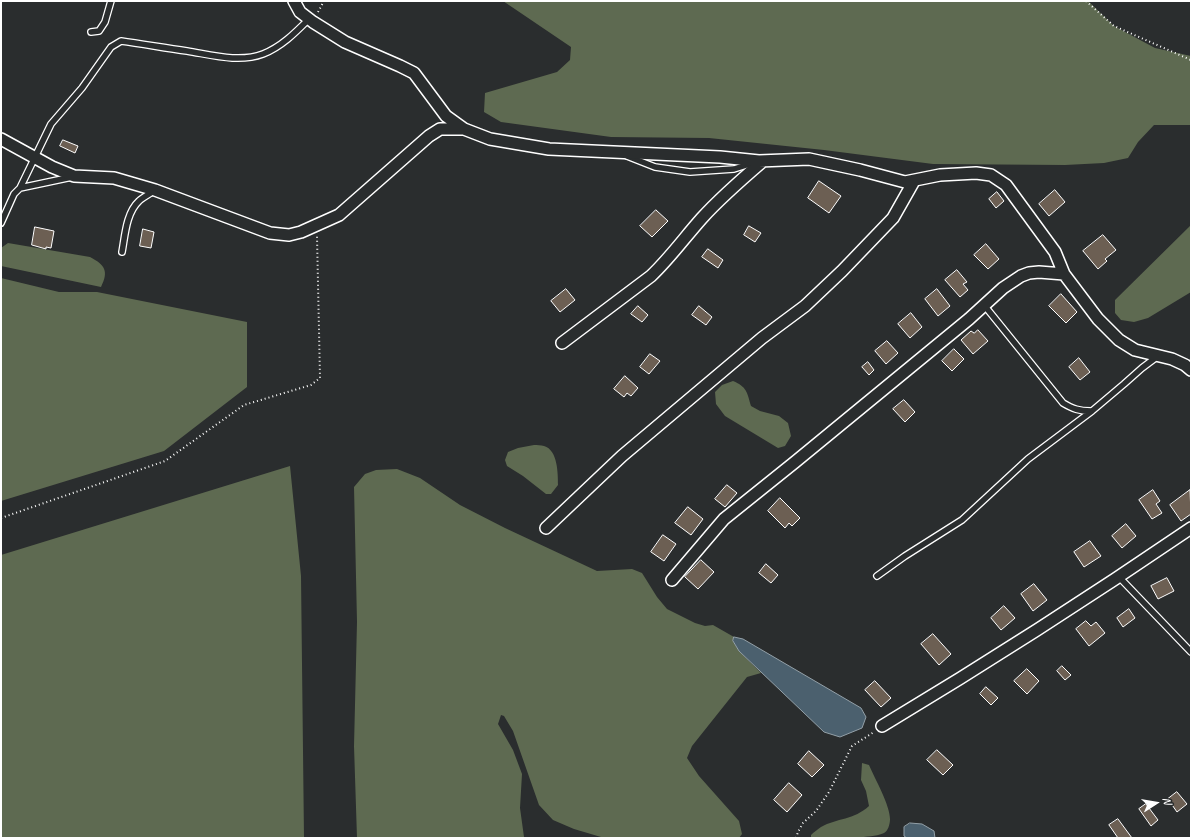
<!DOCTYPE html>
<html>
<head>
<meta charset="utf-8">
<style>
	body { margin:0 }
	#map { position:relative; width:1192px; height:839px; overflow:hidden; background:#2a2d2e; font-family:Caveat,sans-serif }
	canvas { display:block }
	.frame { position:absolute; inset:0; border:2px solid #fff; pointer-events:none }
	.north { position:absolute; left:1136px; top:783px; width:40px; height:40px; -webkit-text-stroke:3px #2a2d2e; paint-order:stroke; rotate:78deg; font-size:11px; font-weight:700; line-height:16px; text-align:center; color:#fff }
	.north::after { content:''; display:block; margin:auto; width:14px; height:18px; background:#fff; clip-path:polygon(50% 0,100% 100%,50% 72%,0 100%) }
</style>
</head>
<body>
<div id="map">
<canvas width="1192" height="839"></canvas>
<div class="frame"></div>
<div class="north">N</div>
</div>
<script>
const ctx = document.querySelector('canvas').getContext('2d');
ctx.lineJoin = 'round';
function fill(path, color) { ctx.fillStyle = color; ctx.fill(path, 'evenodd'); }
function stroke(path, color, width, dash) { ctx.strokeStyle = color; ctx.lineWidth = width; ctx.lineCap = dash ? 'butt' : 'round'; ctx.setLineDash(dash || []); ctx.stroke(path); }
fill(new Path2D(`
	M503 1H1088L1114 26 1155 48 1191 56V125H1154L1138 142 1128 158 1104 163 1065 165 933 164 824 150 709 138 611 137 501 122 484 112 485 93 557 72 570 60 571 47Z
	M1191 225V292L1148 318 1134 322 1121 320 1115 313V300Z
	M8 243 90 257C105 265 109 271 101 287L1 266V248Z
	M1 278 59 292H97L247 322V387L164 451 1 501Z
	M733 381C747 387 747 392 751 406L760 411 779 416 788 423 791 436 785 446 778 448 725 416 716 404 715 392 722 385Z
	M534 445C537 445 541 445 544 446 558 450 558 474 558 485L551 494H546L523 476 507 466 505 460 508 452 518 448Z
	M290 466 301 576 304 838H1V555Z
	M397 469 420 478 460 505 505 528 597 571 632 569 642 573 657 597 667 609 695 623 705 626 713 625 734 637 733 641 739 651 761 673 747 677 692 746 687 758 699 776 739 821 742 834 739 838 601 837 574 829 553 820 539 805 513 731 504 716 501 715 498 724 513 750 522 774 520 808 524 837 526 838H357L354 746 357 622 354 487 365 474 376 470Z
	M862 763 869 765C875 779 890 805 890 819 890 824 888 831 884 833 872 839 827 838 811 838V835C814 832 818 829 821 827 837 818 854 820 869 806L866 791 861 780Z`), '#5e6a51');
const water = new Path2D(`
	M734 637 743 639 861 708 866 717 862 728 840 737 824 732 739 651 733 641Z
	M910 823 922 824 934 831 935 838H907L904 836V827Z`);
fill(water, '#4b606e');
stroke(water, '#93a0a8', 1);
const building = new Path2D(`
	M63 140 78 146 75 153 60 146Z
	M819 181 841 196 829 213 808 198Z
	M1055 190 1065 202 1049 216 1039 204Z
	M997 192 1004 201 996 208 989 199Z
	M656 210 668 221 652 237 640 226Z
	M749 226 761 233 755 242 744 235Z
	M35 227 54 231 51 248 46 247V249L32 245Z
	M143 229 154 232 151 248 140 246Z
	M1103 235 1116 250 1105 259 1107 261 1098 269 1083 251Z
	M986 244 999 259 988 269 974 255Z
	M708 249 723 260 718 268 702 257Z
	M957 270 967 282 963 284 968 290 960 297 945 280Z
	M566 289 575 300 560 312 551 301Z
	M937 289 950 306 938 316 925 299Z
	M1061 294 1077 312 1066 323 1049 306Z
	M638 306 648 315 642 322 631 314Z
	M699 306 712 317 706 325 692 315Z
	M911 313 922 327 910 338 898 324Z
	M978 330 988 341 973 354 961 340 971 331 974 333Z
	M887 341 898 353 886 364 875 351Z
	M954 349 964 359 952 371 942 361Z
	M650 354 660 361 649 374 640 367Z
	M1079 358 1090 372 1080 380 1069 367Z
	M868 362 874 370 869 375 862 367Z
	M625 376 638 388 631 396 627 393 624 397 614 389Z
	M904 400 915 412 905 422 893 409Z
	M727 485 737 493 725 507 715 499Z
	M1153 490 1160 501 1156 504 1162 513 1152 519 1139 500Z
	M1190 490 1191 514 1181 521 1170 505Z
	M780 498 800 518 792 526 789 523 785 528 768 511Z
	M688 507 703 519 691 535 675 523Z
	M1126 524 1136 536 1122 548 1112 536Z
	M663 535 676 544 664 561 651 552Z
	M1090 541 1101 556 1084 567 1074 552Z
	M701 560 714 572 698 589 685 577Z
	M766 564 778 575 771 583 759 573Z
	M1167 578 1174 591 1158 599 1151 586Z
	M1034 584 1047 600 1033 611 1021 594Z
	M1004 606 1015 618 1001 630 991 618Z
	M1129 609 1135 618 1123 627 1117 618Z
	M1086 621 1091 626 1096 622 1105 633 1089 646 1076 629Z
	M933 634 951 654 939 665 921 644Z
	M1062 666 1071 675 1065 680 1057 671Z
	M1027 669 1039 681 1027 694 1014 681Z
	M875 681 891 698 881 707 865 690Z
	M986 687 998 698 991 705 980 694Z
	M937 750 953 765 943 775 927 760Z
	M809 751 824 765 812 777 798 764Z
	M789 783 802 795 787 812 774 800Z
	M1177 792 1187 804 1177 812 1168 799Z
	M1146 804 1158 820 1151 826 1139 809Z
	M1118 819 1132 838H1118L1109 825Z`);
fill(building, '#6c5f53');
stroke(building, '#fff', 1);
const lane = new Path2D(`
	M91 32 99 31 105 22 111 1
	M627 156 655 167 690 172 734 169 753 163
	M20 188 51 124 82 88 111 47 121 41C143 44 165 48 187 51 212 55 239 63 263 54 281 47 295 33 309 19
	M1 223 14 194 20 188 72 177
	M122 252C125 236 126 213 139 201 143 197 150 194 155 190
	M984 305 1063 403C1073 409 1079 411 1091 411
	M877 576 905 556 962 520 1028 459 1092 411 1124 384 1142 368 1158 356
	M1119 577 1191 652`);
const street = new Path2D(`
	M294 1 300 12 313 22 345 42 400 66 414 73 446 116 464 129 490 139 549 149 720 157 759 161 809 159 860 170 905 182 940 175 976 173 991 175 1006 185 1055 252 1064 274 1098 319 1119 340 1135 350 1172 359 1185 365 1191 370
	M1 139 52 167 74 176 114 178 155 190 270 233 289 235 301 232 339 215 429 136 440 129H464
	M562 343 651 276C670 258 685 237 702 218 721 197 742 179 763 161
	M546 528 622 456 762 338 805 306 842 271 893 218 914 181
	M672 580 724 519 795 462 969 319 1003 288 1021 276 1029 273 1039 272 1064 274
	M882 726C987 663 1090 597 1191 528`);
stroke(lane, '#fff', 8);
stroke(street, '#fff', 14);
stroke(new Path2D(`
	M1086 1 1114 26 1191 60
	M318 12 324 1
	M1 518 165 461 244 405 311 385 320 378 317 236
	M796 838 798 832 803 823 816 811 829 792 852 746 874 732`), '#fff', 2, [1, 3]);
stroke(lane, '#2a2d2e', 5.5);
stroke(street, '#2a2d2e', 11);
</script>
</body>
</html>
